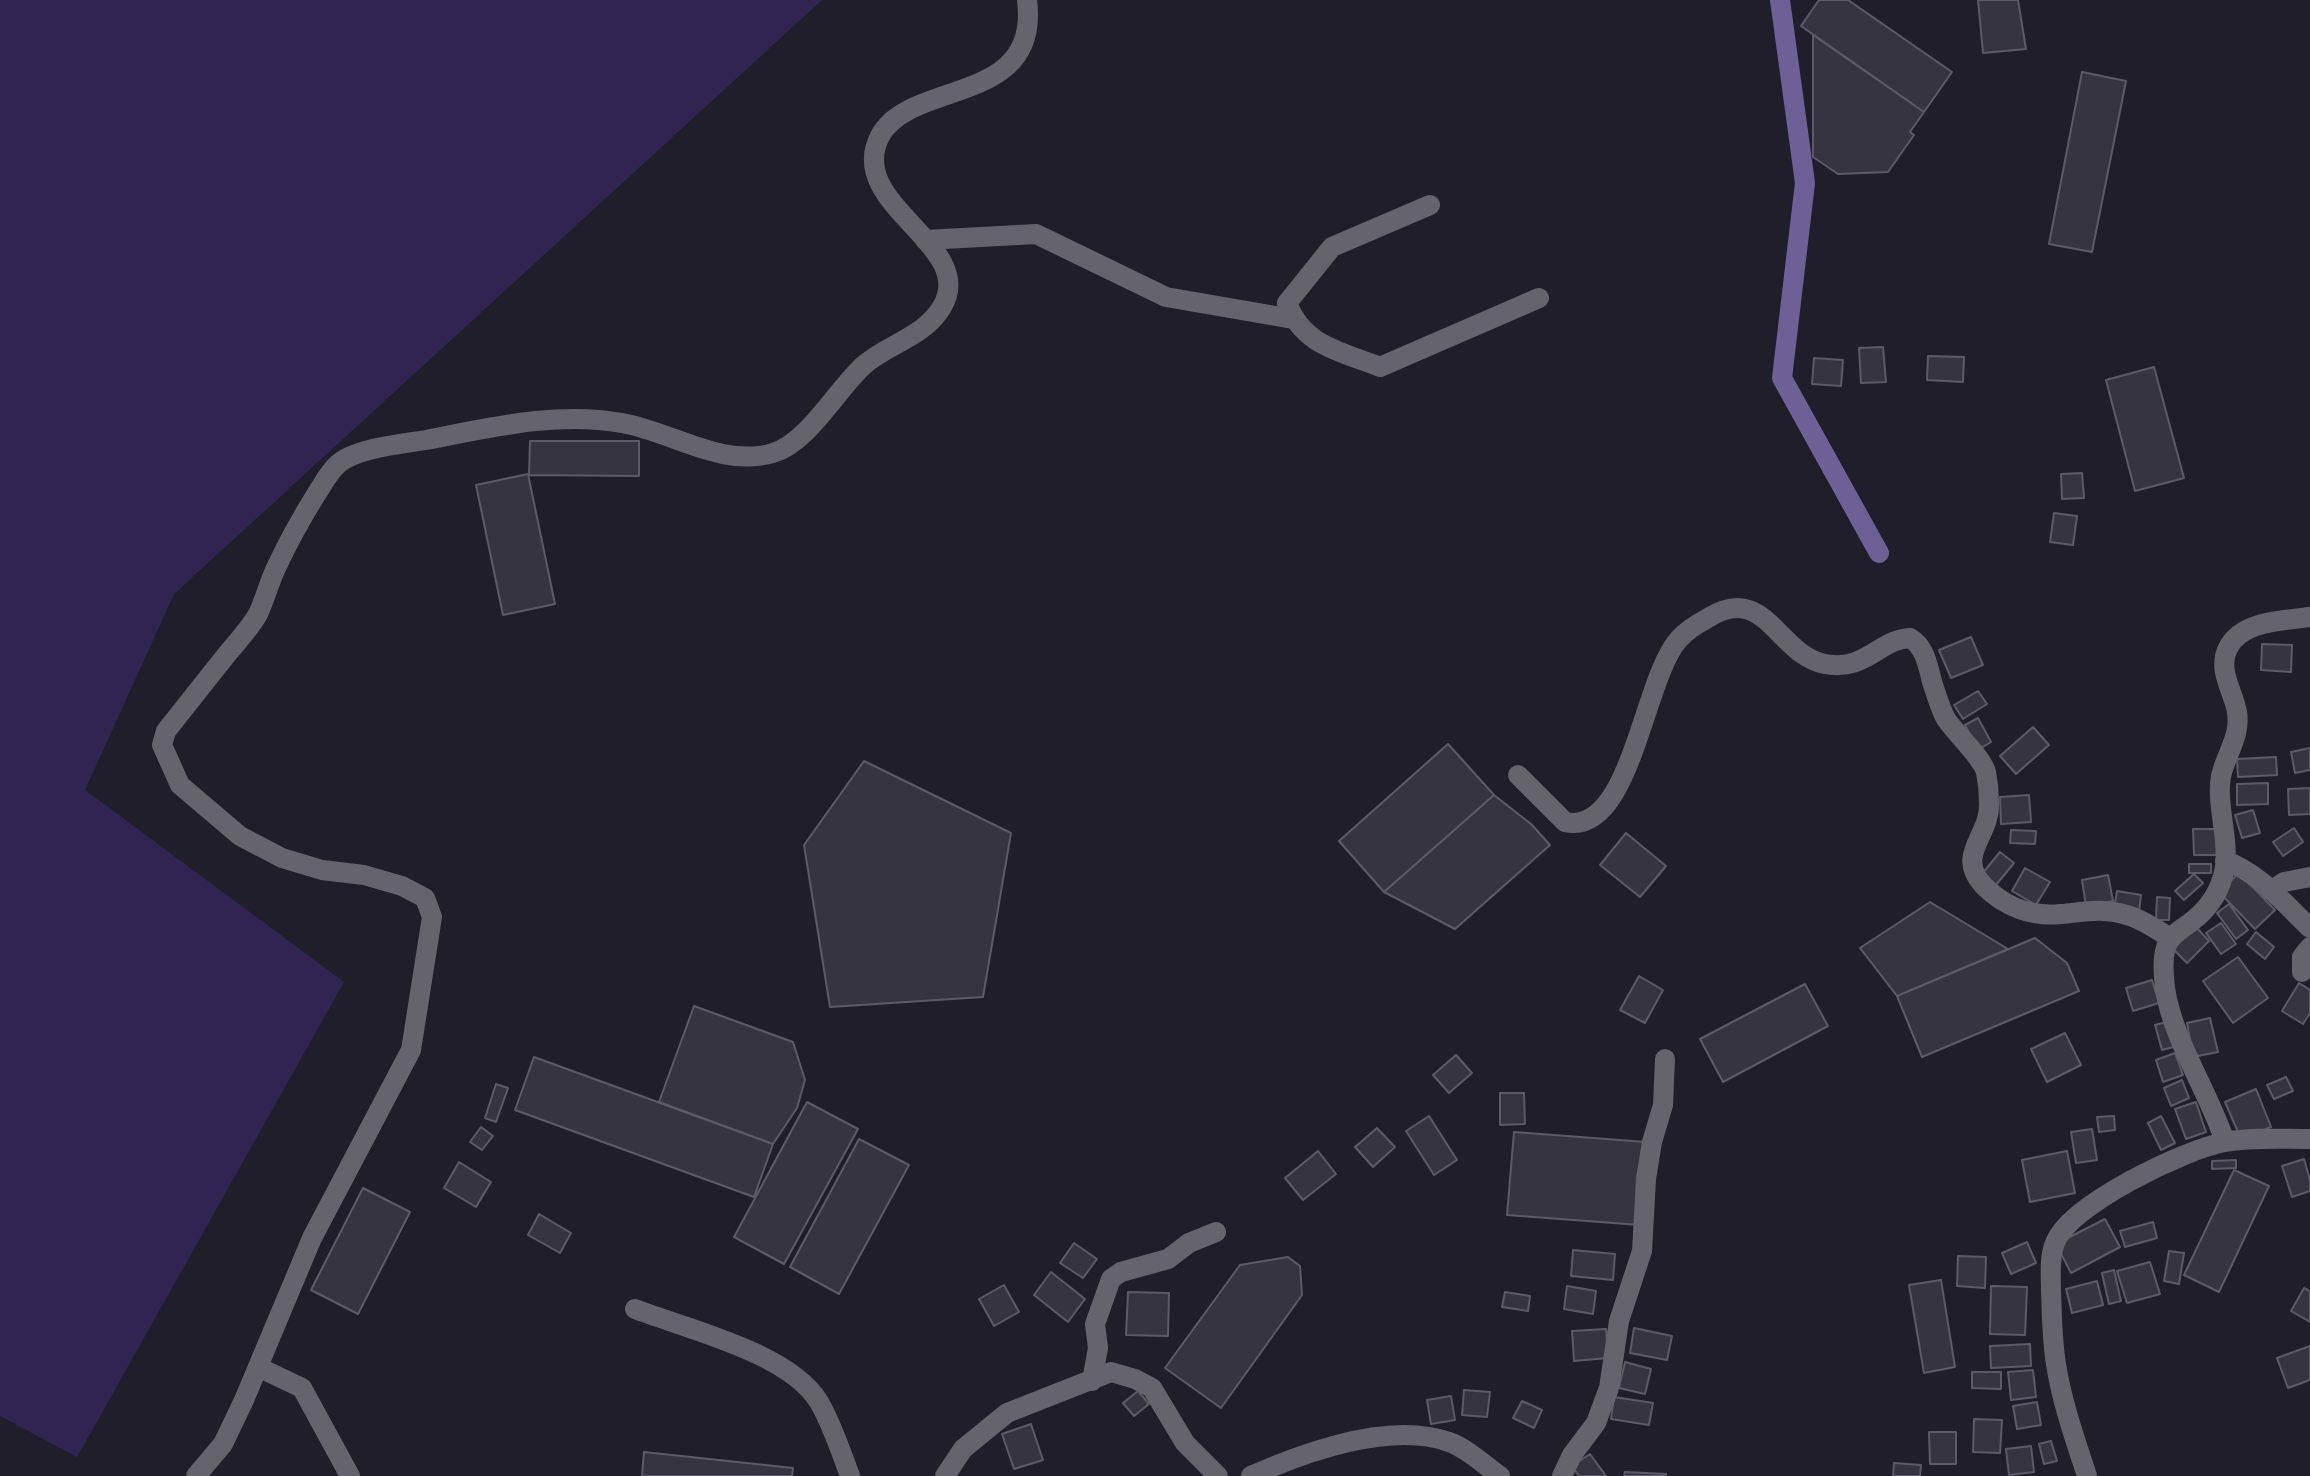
<!DOCTYPE html>
<html>
<head>
<meta charset="utf-8">
<style>
	body { margin:0 }
	canvas { display:block; background:#211e2b }
</style>
</head>
<body>
<canvas width="2310" height="1476"></canvas>
<script>
const ctx = document.querySelector('canvas').getContext('2d');
ctx.lineJoin = 'round';
function fill(path, color) { ctx.fillStyle = color; ctx.fill(path, 'evenodd'); }
function stroke(path, color, width, dash) { ctx.strokeStyle = color; ctx.lineWidth = width; ctx.lineCap = dash ? 'butt' : 'round'; ctx.setLineDash(dash || []); ctx.stroke(path); }
fill(new Path2D(`
	M0 0H822L174 594 85 790 344 982 77 1457 0 1416Z`), '#322452');
stroke(new Path2D(`
	M1780 0 1805 183 1782 378 1879 553`), '#6e6096', 20);
const building = new Path2D(`
	M1819 0H1848L1952 72 1924 112 1801 26Z
	M1978 0H2018L2026 49 1983 53Z
	M1813 35 1924 112 1910 132 1914 135 1888 172 1838 174 1813 157Z
	M2082 72 2126 81 2092 252 2049 244Z
	M1883 347 1886 382 1861 383 1859 348Z
	M1928 356 1964 357 1963 382 1927 380Z
	M1814 358 1843 360 1841 386 1812 384Z
	M2154 367 2184 478 2135 491 2106 380Z
	M530 441H639V476L529 475Z
	M2082 473 2084 498 2062 499 2061 474Z
	M528 474 555 604 503 615 476 485Z
	M2054 513 2077 516 2073 545 2050 542Z
	M1971 637 1983 665 1951 678 1939 650Z
	M2262 644 2292 645 2291 672 2261 670Z
	M1978 691 1987 704 1963 719 1954 705Z
	M1978 718 1991 742 1978 750 1965 725Z
	M2033 727 2049 745 2016 774 2000 756Z
	M1448 744 1494 795 1384 892 1339 841Z
	M2310 748V770L2295 773 2291 752Z
	M2276 757 2277 775 2238 777 2237 759Z
	M864 761 1011 833 983 997 830 1007 804 845Z
	M2268 783V804L2237 805V784Z
	M2310 788V814L2289 815 2288 789Z
	M1494 795 1531 824 1550 845 1455 929 1384 892Z
	M2029 795 2031 822 2001 824 2000 797Z
	M2253 810 2260 833 2242 838 2235 815Z
	M2294 828 2303 842 2283 856 2273 842Z
	M2193 829H2219V855H2194Z
	M2011 830 2036 831 2035 844 2010 843Z
	M1626 833 1666 866 1640 897 1600 865Z
	M2000 852 2014 863 1996 885 1982 874Z
	M2189 864H2211V873H2189Z
	M2025 868 2050 882 2036 905 2012 891Z
	M2239 873 2275 910 2255 929 2219 892Z
	M2194 874 2203 883 2184 900 2175 891Z
	M2108 875 2113 901 2086 906 2082 880Z
	M2117 891 2141 895 2139 912 2114 908Z
	M2157 897 2170 898 2169 920H2156Z
	M1930 902 2008 949 1897 996 1860 948Z
	M2229 904 2248 930 2236 939 2217 913Z
	M2221 923 2236 944 2221 954 2206 933Z
	M2196 927 2209 941 2187 963 2173 949Z
	M2256 932 2274 947 2265 959 2247 944Z
	M2035 938 2067 963 2079 991 1922 1057 1897 996Z
	M2238 957 2268 998 2233 1023 2203 981Z
	M1639 976 1663 990 1645 1023 1620 1010Z
	M2152 980 2159 1003 2133 1011 2126 988Z
	M2299 983 2310 990V1013L2303 1024 2282 1011Z
	M1805 984 1828 1026 1723 1082 1700 1039Z
	M694 1006 793 1042 805 1080 797 1108 773 1144 659 1102Z
	M2210 1018 2218 1052 2193 1057 2187 1023Z
	M2170 1021 2177 1046 2162 1050 2155 1025Z
	M2065 1033 2081 1065 2047 1082 2031 1049Z
	M2175 1053 2183 1075 2163 1082 2156 1060Z
	M1456 1055 1472 1073 1449 1093 1433 1075Z
	M534 1057 773 1144 754 1197 515 1110Z
	M2286 1077 2293 1091 2274 1099 2267 1085Z
	M2182 1080 2189 1098 2171 1106 2164 1088Z
	M496 1084 508 1088 496 1122 485 1118Z
	M2256 1089 2271 1127 2241 1139 2225 1102Z
	M1500 1093H1524L1525 1124 1500 1125Z
	M807 1102 858 1129 784 1264 734 1237Z
	M2196 1102 2206 1132 2186 1139 2175 1109Z
	M1429 1116 1457 1160 1434 1175 1406 1131Z
	M2114 1116 2115 1130 2099 1132 2097 1117Z
	M2161 1116 2175 1143 2161 1150 2148 1123Z
	M481 1127 493 1136 482 1150 470 1142Z
	M1377 1128 1395 1147 1373 1167 1355 1147Z
	M2092 1129 2097 1160 2076 1163 2071 1132Z
	M1514 1132 1646 1142 1640 1225 1507 1215Z
	M859 1139 909 1165 839 1294 790 1267Z
	M1318 1151 1336 1174 1303 1200 1285 1178Z
	M2067 1151 2075 1193 2030 1202 2022 1160Z
	M2304 1159 2310 1180V1191L2292 1197 2282 1166Z
	M2236 1160V1168L2212 1169V1161Z
	M459 1162 491 1182 476 1207 444 1188Z
	M2234 1170 2269 1186 2219 1292 2184 1275Z
	M363 1188 410 1212 358 1314 311 1290Z
	M539 1214 571 1233 560 1253 528 1235Z
	M2105 1219 2120 1247 2071 1273 2056 1244Z
	M2153 1222 2157 1238 2125 1247 2120 1231Z
	M2027 1242 2036 1263 2011 1274 2002 1253Z
	M1074 1243 1097 1259 1083 1278 1060 1263Z
	M1573 1250 1615 1254 1613 1280 1571 1276Z
	M2169 1251 2184 1253 2179 1284 2164 1281Z
	M1958 1256 1986 1257 1985 1288 1957 1286Z
	M1288 1257 1300 1266 1302 1295 1221 1408 1165 1368 1240 1265Z
	M2150 1262 2160 1294 2127 1303 2117 1271Z
	M2114 1270 2121 1301 2109 1304 2102 1273Z
	M1051 1272 1085 1299 1068 1322 1034 1295Z
	M1941 1280 1955 1367 1924 1373 1909 1285Z
	M2097 1281 2103 1305 2072 1313 2066 1289Z
	M1004 1285 1019 1312 994 1326 979 1299Z
	M1567 1286 1596 1291 1593 1314 1564 1309Z
	M1991 1286 2027 1287 2025 1335 1990 1334Z
	M2304 1288 2310 1291V1322L2291 1311Z
	M1128 1292 1169 1293 1168 1336 1126 1335Z
	M1505 1292 1530 1296 1528 1311 1502 1307Z
	M1634 1328 1672 1336 1667 1360 1630 1353Z
	M1606 1329 1608 1358 1574 1361 1572 1331Z
	M2030 1344 2031 1366 1991 1368 1990 1346Z
	M2310 1346V1380L2288 1388 2277 1358Z
	M1625 1362 1651 1369 1645 1394 1619 1388Z
	M2033 1370 2036 1397 2011 1400 2008 1372Z
	M1972 1372H2001V1389L1972 1388Z
	M1464 1390 1490 1392 1487 1417 1462 1415Z
	M1138 1391 1149 1404 1134 1416 1123 1403Z
	M1451 1396 1455 1420 1431 1424 1427 1400Z
	M1614 1397 1653 1403 1649 1425 1611 1419Z
	M1522 1401 1542 1410 1534 1428 1513 1418Z
	M2037 1402 2041 1425 2017 1429 2013 1406Z
	M1974 1419 2002 1420 2000 1453 1973 1452Z
	M1031 1424 1043 1460 1014 1469 1002 1434Z
	M1929 1432H1956V1464H1930Z
	M2051 1441 2057 1461 2044 1464 2039 1444Z
	M2031 1446 2034 1472 2009 1475 2006 1449Z
	M644 1452 793 1468 792 1476H642Z
	M1590 1454 1606 1476H1579L1572 1466Z
	M1894 1463 1921 1465 1920 1476H1893Z
	M1625 1472 1666 1474V1476H1624Z`);
fill(building, '#373442');
stroke(building, '#5c5969', 2);
stroke(new Path2D(`
	M1430 205 1332 247 1287 303C1303 346 1340 351 1380 367L1539 298
	M925 240 1036 234 1166 297 1293 319
	M1518 775 1565 822C1631 837 1643 678 1679 639 1687 630 1697 624 1708 618 1766 582 1776 654 1825 664 1865 672 1880 639 1910 638 1926 647 1928 668 1933 685 1937 696 1940 708 1946 719 1956 734 1981 756 1986 772 1988 782 1989 793 1989 803 1991 836 1954 855 1984 886 2005 907 2032 917 2061 914 2075 913 2090 910 2104 911 2130 912 2149 924 2170 938
	M2225 861C2256 870 2287 906 2310 928
	M2271 891 2284 882 2310 877
	M2302 972V957L2310 947
	M2225 1142C2209 1091 2166 1030 2164 977 2163 965 2163 946 2172 937 2177 931 2185 927 2191 922 2210 908 2221 891 2225 867 2229 837 2216 805 2221 776 2226 754 2241 736 2237 712 2233 690 2217 670 2228 648 2242 620 2284 621 2310 617
	M635 1309C687 1329 790 1353 819 1402 832 1424 841 1452 850 1476
	M258 1367 302 1388 350 1476
	M1092 1381 1098 1348 1095 1324 1111 1279 1121 1272 1168 1259 1189 1243 1216 1232
	M196 1476 223 1444 244 1400 312 1238 411 1050 432 917 425 898 402 886 364 875 322 870 282 858 240 836 180 785 162 745 166 731C187 705 207 679 228 653 238 641 250 628 258 614 265 599 269 583 276 568 288 542 302 517 317 493 323 484 329 472 338 464 356 448 401 444 426 440 489 428 557 411 622 423 673 432 721 468 773 453 808 443 837 389 864 365 889 343 923 338 942 307 979 245 844 205 880 136 910 79 1041 107 1027 0
	M945 1476 963 1449 1007 1413 1111 1372 1135 1379 1152 1388 1185 1443 1218 1476
	M1251 1476C1305 1452 1391 1421 1449 1442 1467 1448 1484 1465 1500 1476
	M1562 1476 1572 1455 1596 1423 1609 1388 1619 1321 1642 1251 1646 1179 1652 1142 1663 1105 1665 1059
	M2087 1476C2075 1439 2062 1403 2056 1364 2052 1340 2052 1315 2051 1291 2051 1276 2049 1257 2055 1243 2069 1205 2185 1149 2225 1142 2252 1137 2282 1139 2310 1139`), '#65636b', 20);
</script>
</body>
</html>
